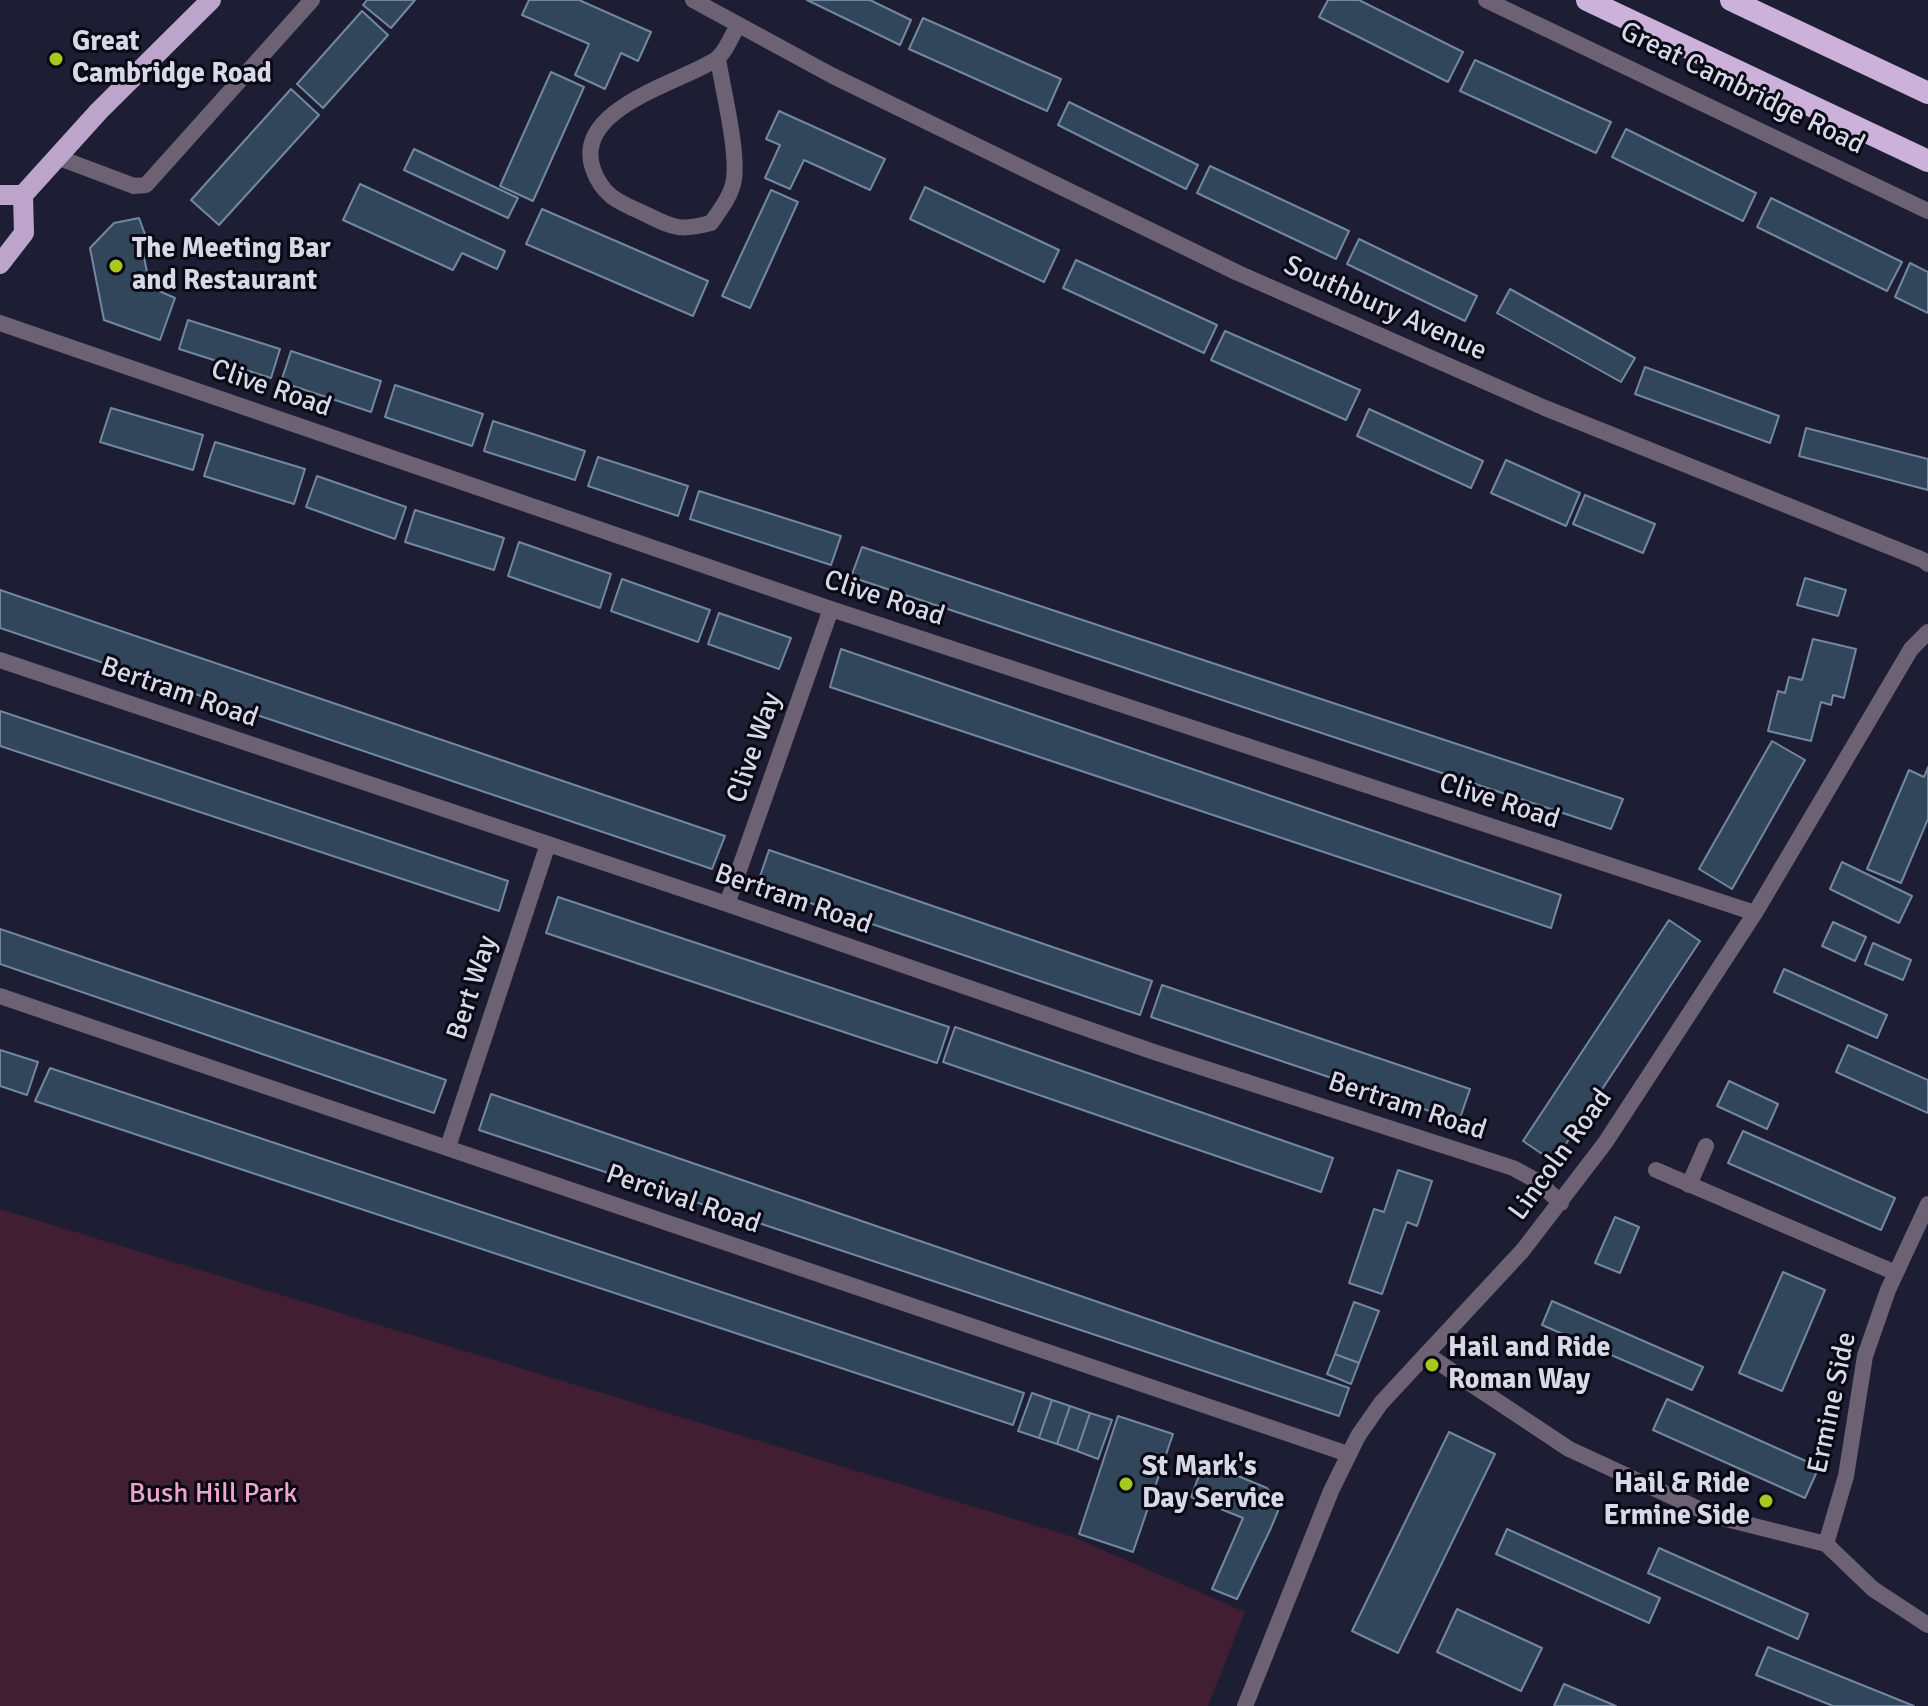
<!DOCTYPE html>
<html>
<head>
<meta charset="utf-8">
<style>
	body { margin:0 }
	canvas { display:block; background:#1d1d34 }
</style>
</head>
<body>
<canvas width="1928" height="1706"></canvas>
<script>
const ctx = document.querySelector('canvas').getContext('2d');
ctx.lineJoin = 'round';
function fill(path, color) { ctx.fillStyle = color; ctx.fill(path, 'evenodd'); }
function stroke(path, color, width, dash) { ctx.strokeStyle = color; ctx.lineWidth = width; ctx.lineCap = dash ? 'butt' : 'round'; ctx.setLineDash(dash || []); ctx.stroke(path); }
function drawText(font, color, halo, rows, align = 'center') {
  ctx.font = font + ' Signika,sans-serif'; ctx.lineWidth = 6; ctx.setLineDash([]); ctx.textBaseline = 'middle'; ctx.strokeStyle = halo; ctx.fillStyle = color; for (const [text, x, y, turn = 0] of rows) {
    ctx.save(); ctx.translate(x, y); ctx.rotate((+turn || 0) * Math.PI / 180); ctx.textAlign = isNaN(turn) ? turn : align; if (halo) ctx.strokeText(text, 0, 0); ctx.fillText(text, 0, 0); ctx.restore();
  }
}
fill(new Path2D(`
	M0 1209 1073 1537 1245 1612 1208 1706H0Z`), '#411e32');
const building = new Path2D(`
	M367 0H415L391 28 363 5Z
	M529 0H579L651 32 638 61 621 53 605 89 575 75 589 44 522 15Z
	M807 0H870L911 20 900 45Z
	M1328 0H1359L1463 52 1448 82 1319 17Z
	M362 11 388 35 323 108 297 84Z
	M923 18 1061 79 1047 111 909 49Z
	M1475 60 1611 122 1596 153 1460 91Z
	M551 72 584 87 533 201 500 186Z
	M291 89 319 115 219 225 191 200Z
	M1069 102 1198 165 1186 189 1058 125Z
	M779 111 885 159 870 190 804 160 790 189 765 178 780 145 766 139Z
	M1626 129 1756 193 1743 221 1612 157Z
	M414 149 518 198 508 218 404 170Z
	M1210 166 1349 231 1336 259 1197 193Z
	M360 184 505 251 497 269 462 253 453 270 343 220Z
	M925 187 1059 250 1044 282 910 219Z
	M771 190 798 202 750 308 722 296Z
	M1771 198 1902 262 1887 291 1757 227Z
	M542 209 708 281 693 316 526 244Z
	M139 218 147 240 141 242 150 287 175 298 160 340 104 320 90 248 114 223Z
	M1359 239 1477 296 1465 321 1347 264Z
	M1076 260 1217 325 1204 353 1063 288Z
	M1910 263 1928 272V313L1895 297Z
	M1510 289 1635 358 1621 382 1497 313Z
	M188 320 280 349 271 378 179 349Z
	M1225 331 1360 390 1346 420 1211 360Z
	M291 351 381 381 371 412 281 382Z
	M1645 367 1779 416 1770 443 1635 394Z
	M395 385 483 414 472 446 385 417Z
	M111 408 203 435 193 470 100 442Z
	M1369 409 1483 461 1471 488 1357 436Z
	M493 421 585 451 575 480 484 451Z
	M1806 428 1928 459V490L1799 456Z
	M215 442 305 469 294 504 204 476Z
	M598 457 688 486 678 516 588 486Z
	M1506 460 1580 493 1566 526 1491 493Z
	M317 476 406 507 395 539 306 507Z
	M699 491 841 536 831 565 690 519Z
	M1585 495 1655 524 1643 553 1573 524Z
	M415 510 504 538 494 570 405 542Z
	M519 542 611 574 600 608 508 576Z
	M862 547 1623 799 1611 829 851 577Z
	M1805 578 1846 590 1838 616 1797 605Z
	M622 579 710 610 698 642 611 611Z
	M0 590 725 836 712 869 0 628Z
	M719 613 791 638 779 669 708 644Z
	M1813 639 1856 649 1844 698 1833 695 1831 705 1821 702 1811 741 1768 731 1778 691 1785 693 1789 677 1802 680Z
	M841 649 1561 895 1551 928 830 687Z
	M0 711 508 881 499 911 0 746Z
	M1772 741 1805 760 1732 889 1699 869Z
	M1928 767V819L1901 883 1867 869 1909 770 1924 777Z
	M769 850 1152 981 1140 1015 757 885Z
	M1842 862 1912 896 1899 923 1830 889Z
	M558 897 949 1027 937 1063 546 933Z
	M1669 920 1700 941 1554 1162 1523 1141Z
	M1833 922 1866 937 1855 961 1822 946Z
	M0 929 446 1080 434 1113 0 964Z
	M1873 943 1911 960 1903 980 1865 964Z
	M1784 969 1887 1015 1877 1038 1774 992Z
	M1162 985 1470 1089 1459 1121 1151 1017Z
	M955 1027 1333 1158 1321 1192 943 1062Z
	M1848 1045 1928 1080V1113L1836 1072Z
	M0 1050 38 1062 27 1095 0 1086Z
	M50 1068 1024 1393 1013 1425 35 1101Z
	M1729 1081 1778 1104 1767 1129 1717 1106Z
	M491 1094 1349 1388 1339 1416 479 1130Z
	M1743 1131 1895 1198 1881 1230 1728 1163Z
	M1398 1170 1432 1181 1417 1226 1407 1222 1382 1294 1349 1283 1374 1209 1384 1212Z
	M1615 1217 1639 1227 1620 1273 1595 1263Z
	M1783 1272 1825 1290 1782 1391 1739 1373Z
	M1552 1301 1703 1367 1692 1390 1542 1325Z
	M1354 1302 1379 1311 1359 1363 1335 1354Z
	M1335 1354 1359 1363 1351 1384 1327 1374Z
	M1032 1393 1052 1400 1039 1438 1018 1431Z
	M1667 1399 1819 1467 1805 1498 1653 1430Z
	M1052 1400 1070 1406 1057 1444 1039 1438Z
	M1070 1406 1090 1413 1077 1451 1057 1444Z
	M1090 1413 1112 1420 1098 1459 1077 1451Z
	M1118 1416 1173 1434 1133 1552 1079 1534Z
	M1449 1432 1495 1454 1398 1653 1352 1631Z
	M1204 1462 1267 1488 1277 1501 1278 1511 1270 1530 1237 1599 1212 1589 1243 1518 1191 1497Z
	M1507 1529 1660 1598 1649 1623 1496 1554Z
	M1659 1548 1808 1614 1798 1639 1648 1573Z
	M1457 1609 1542 1648 1521 1691 1437 1652Z
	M1768 1647 1914 1706H1833L1756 1675Z
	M1564 1684 1616 1706H1554Z`);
fill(building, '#32465b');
stroke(building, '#7288a0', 2);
stroke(new Path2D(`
	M693 0 833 76 1238 273 1545 408 1923 560 1928 564
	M1486 0 1928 211
	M718 59C723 90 738 150 734 179 732 195 720 210 711 223 676 232 673 227 641 212 618 202 602 195 593 169 572 109 679 83 715 60 725 54 732 35 738 25
	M57 157 134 186 146 185 312 0
	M0 323 831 609 1755 913
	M0 660 727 904 1154 1052 1513 1168 1537 1181 1561 1203
	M727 904 831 609
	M0 996 1348 1454
	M448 1147 548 844
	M1656 1170 1896 1273
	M1689 1185 1706 1146
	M1426 1354 1569 1449 1714 1516 1826 1544 1873 1589 1928 1625
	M1826 1544 1846 1476 1865 1356 1888 1290 1928 1204
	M1245 1706 1331 1491 1358 1436 1381 1403 1523 1250 1605 1143 1755 913 1911 649 1928 632`), '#6d6274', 16);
stroke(new Path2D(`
	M0 195H23
	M0 264 24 233 23 195 99 111 211 0`), '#bda4ca', 20);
stroke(new Path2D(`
	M1587 0 1928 161
	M1731 0 1928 93`), '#ccb1db', 22);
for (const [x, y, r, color] of [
	[56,59,8,"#a7c81e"],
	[116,266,8,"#a7c81e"],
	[1432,1365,8,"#a7c81e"],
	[1126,1484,8,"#a7c81e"],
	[1766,1501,8,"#a7c81e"]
]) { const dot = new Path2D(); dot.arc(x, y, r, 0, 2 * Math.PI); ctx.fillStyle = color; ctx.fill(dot); stroke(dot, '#080913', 3); }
drawText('bold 28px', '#d7d9e8', '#080913', [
	["Great",72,43],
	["Cambridge Road",72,75],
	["The Meeting Bar",132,250],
	["and Restaurant",132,282],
	["Hail and Ride",1448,1349],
	["Roman Way",1448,1381],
	["St Mark's",1142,1468],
	["Day Service",1142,1500],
	["Hail & Ride",1750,1485,"right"],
	["Ermine Side",1750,1517,"right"]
], 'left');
drawText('28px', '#d7d9e8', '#080913', [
	["Great Cambridge Road",1742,89,26],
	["Southbury Avenue",1385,309,24],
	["Clive Road",271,389,19],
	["Clive Road",884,599,18],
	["Bertram Road",179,693,19],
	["Clive Way",755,748,-71],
	["Clive Road",1499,802,18],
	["Bertram Road",793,900,19],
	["Bert Way",473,988,-72],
	["Bertram Road",1407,1107,18],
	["Lincoln Road",1561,1155,-54],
	["Percival Road",683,1200,19],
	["Ermine Side",1833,1403,-78]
]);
drawText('28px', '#eea4cc', '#080913', [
	["Bush Hill Park",213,1495]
]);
</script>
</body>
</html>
